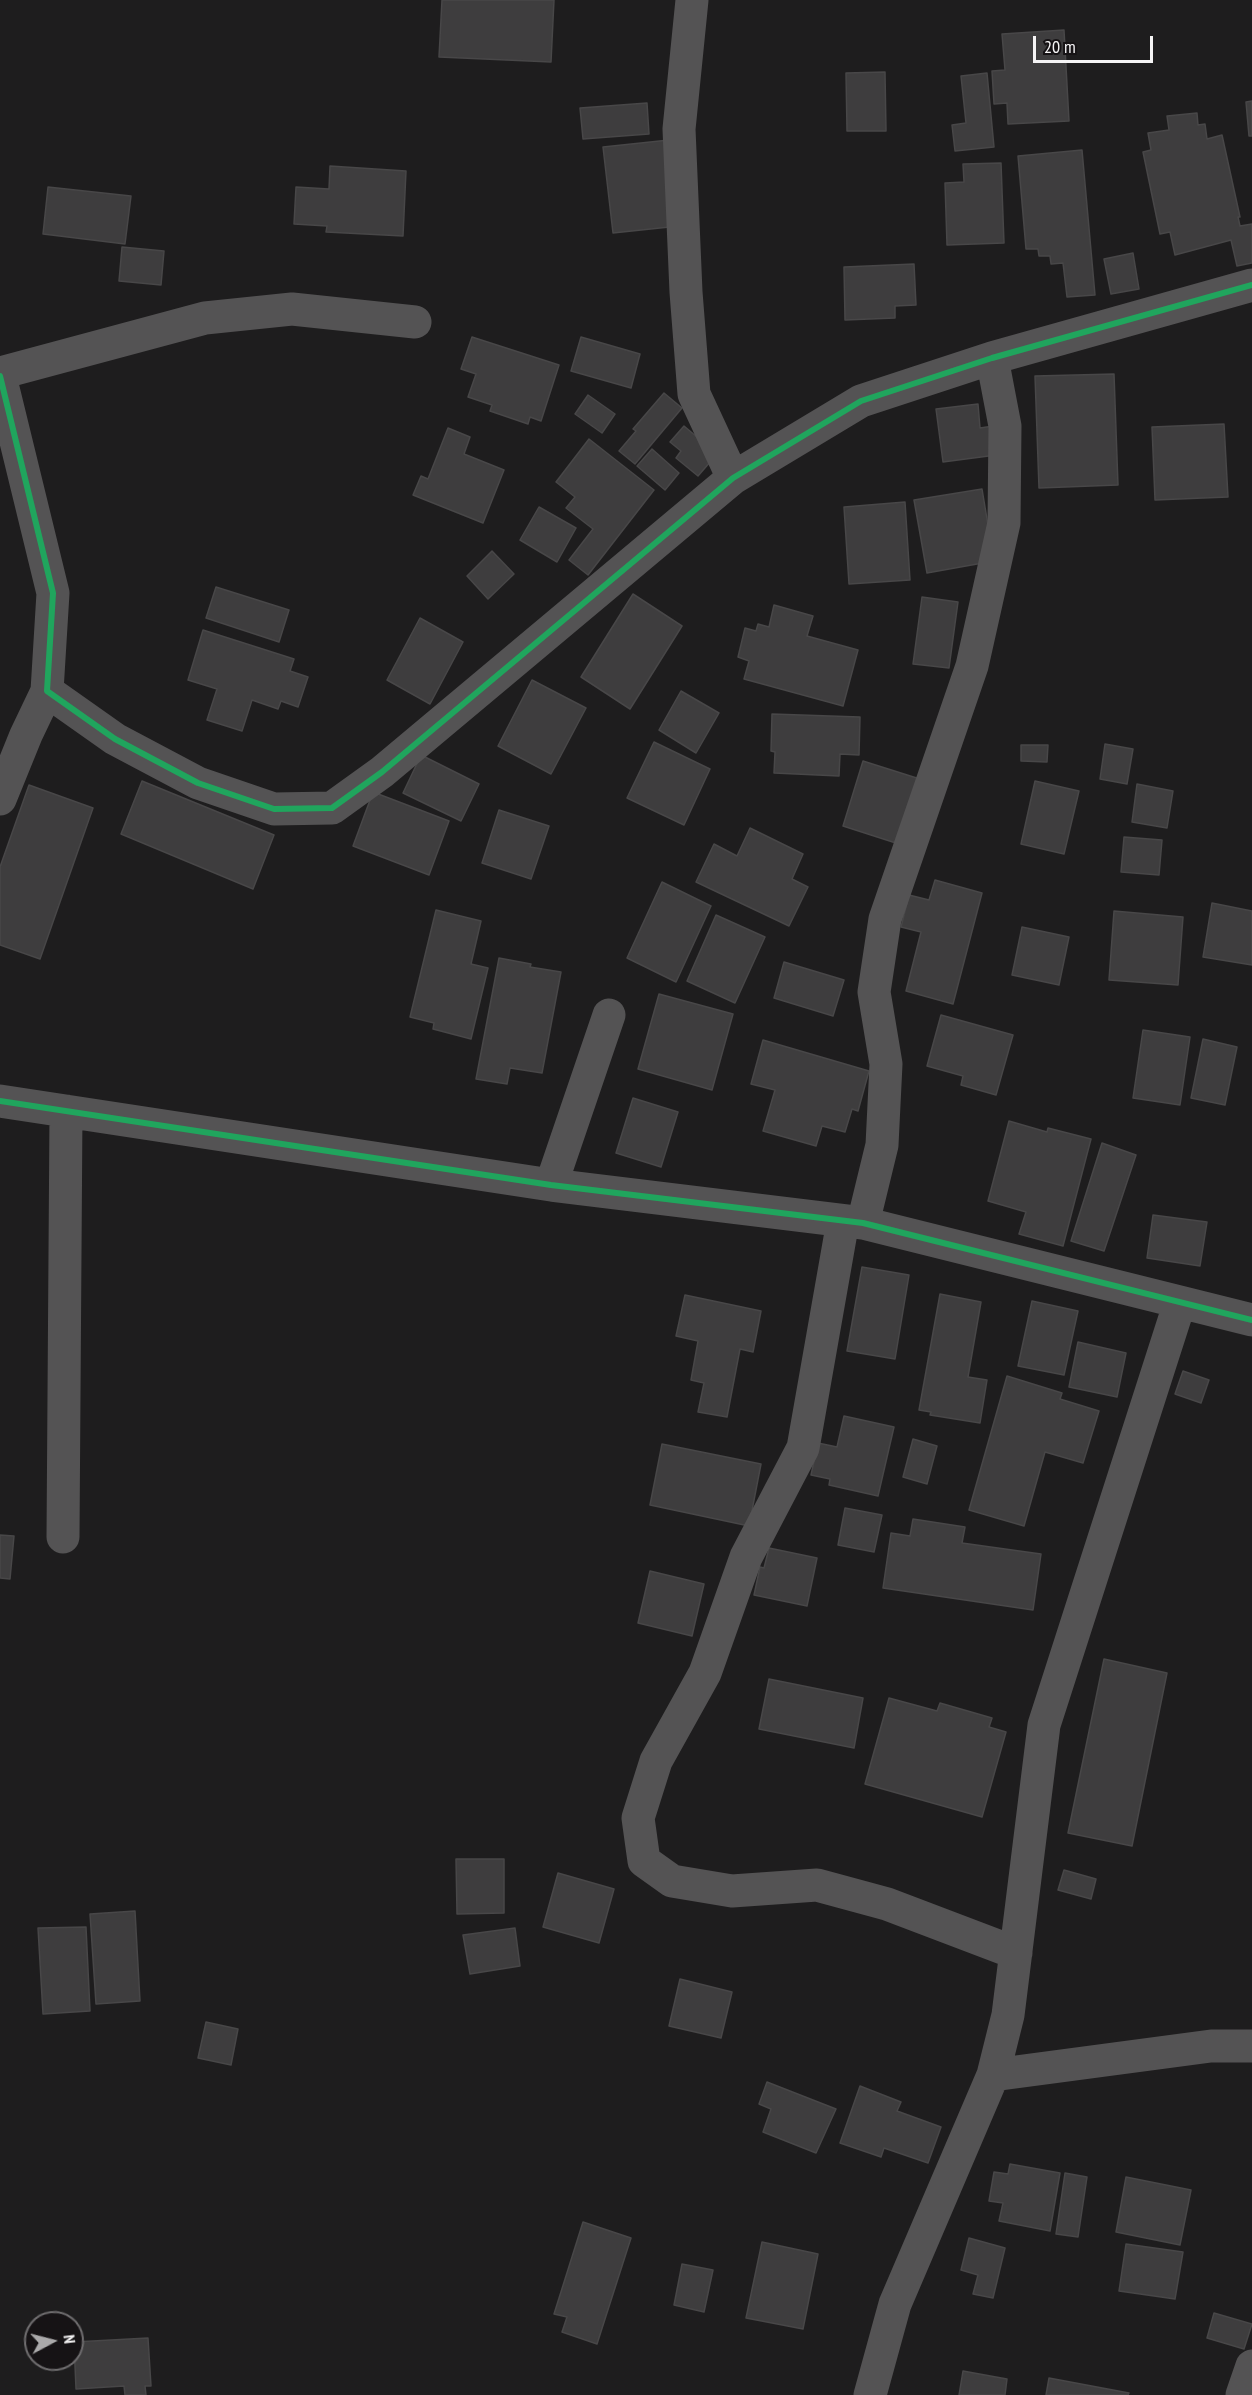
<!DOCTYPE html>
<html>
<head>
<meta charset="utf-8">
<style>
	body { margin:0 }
	#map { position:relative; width:1252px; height:2395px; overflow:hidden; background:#1e1d1e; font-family:"PT Sans Narrow",sans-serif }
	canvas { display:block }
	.north { position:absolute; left:24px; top:2311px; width:60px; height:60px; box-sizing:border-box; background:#161315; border:2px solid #6f6d6f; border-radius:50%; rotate:83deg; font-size:16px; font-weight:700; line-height:24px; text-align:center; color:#f5f4f5 }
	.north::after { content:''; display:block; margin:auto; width:21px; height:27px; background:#aaa9aa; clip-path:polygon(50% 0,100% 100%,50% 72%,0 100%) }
	.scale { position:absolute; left:1033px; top:36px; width:120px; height:27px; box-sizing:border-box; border:3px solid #f5f4f5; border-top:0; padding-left:8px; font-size:18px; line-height:21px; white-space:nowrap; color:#f5f4f5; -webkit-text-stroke:4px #161315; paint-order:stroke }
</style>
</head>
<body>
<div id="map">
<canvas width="1252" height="2395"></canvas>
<div class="north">N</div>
<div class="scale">20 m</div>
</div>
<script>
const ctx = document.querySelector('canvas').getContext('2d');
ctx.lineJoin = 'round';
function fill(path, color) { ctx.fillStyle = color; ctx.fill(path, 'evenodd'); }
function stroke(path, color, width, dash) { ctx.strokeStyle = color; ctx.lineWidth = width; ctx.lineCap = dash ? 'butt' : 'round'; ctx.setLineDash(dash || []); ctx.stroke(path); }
const building = new Path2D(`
	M442 0H554L551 62 439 57Z
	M1064 30 1069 121 1008 124 1007 103 994 104 992 71 1005 70 1002 34Z
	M885 72 886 131H847L846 73Z
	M987 73 994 147 955 151 952 125 966 123 961 76Z
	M1252 101V136H1249L1246 102Z
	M647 103 649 134 583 139 580 108Z
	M1197 113 1198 125 1205 124 1207 139 1222 135 1240 217H1238L1240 226 1252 224V263L1237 266 1231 240 1175 255 1170 232 1160 234 1143 152 1151 150 1148 133 1169 130 1167 116Z
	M669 140 679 226 613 233 603 147Z
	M1082 150 1095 295 1067 297 1063 263 1051 264 1050 256H1039L1038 249H1026L1018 156Z
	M1001 163 1004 243 947 245 945 183 964 182 963 164Z
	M330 166 406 171 403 236 326 232 327 226 294 224 296 187 329 189Z
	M48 187 131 196 125 244 43 234Z
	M122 247 164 251 161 285 119 281Z
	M1133 253 1139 289 1111 294 1104 259Z
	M914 264 916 305 895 306V318L845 320 844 267Z
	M472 337 559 365 541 421 530 417 528 424 490 411 492 405 468 397 476 374 461 369Z
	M581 337 640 354 631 388 571 371Z
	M1114 374 1118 485 1039 488 1035 376Z
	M664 393 682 408 635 464 619 451 636 431 633 429Z
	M588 395 615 414 602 433 575 414Z
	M978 404 980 428 1000 425 1004 454 943 462 936 409Z
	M1224 424 1228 497 1155 500 1152 427Z
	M684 426 717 454 698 476 676 458 681 451 670 442Z
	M448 428 470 437 464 454 504 470 483 523 413 495 421 476 428 479Z
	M589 439 654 490 588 575 569 560 593 529 566 508 575 497 556 482Z
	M652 449 679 473 665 490 637 466Z
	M982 489 994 561 927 573 914 500Z
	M905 502 910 580 849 584 844 507Z
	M539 507 576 528 557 562 520 540Z
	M492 551 514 574 488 599 467 576Z
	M216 587 289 610 279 642 206 618Z
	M633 594 682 626 630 709 581 677Z
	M922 597 958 602 949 668 913 664Z
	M774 605 813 616 807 636 858 650 843 706 744 679 749 661 738 657 745 628 756 631 758 624 769 627Z
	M420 618 463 642 430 704 387 680Z
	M203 630 294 659 290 671 308 677 298 707 281 701 278 709 252 700 242 731 207 720 217 689 188 680Z
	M532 680 586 708 551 774 498 746Z
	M681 691 719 713 696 753 659 730Z
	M772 714 860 717 859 755 840 754 839 776 774 773 775 752 771 751Z
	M654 742 710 769 684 825 627 798Z
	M1105 744 1133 749 1127 784 1100 779Z
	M1021 745H1048L1047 762 1021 761Z
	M421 755 479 784 461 821 403 793Z
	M863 761 923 780 902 845 843 826Z
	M142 781 274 835 253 889 121 834Z
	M1035 781 1079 791 1064 854 1021 844Z
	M1137 784 1173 791 1167 828 1132 822Z
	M29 785 93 808 40 959 0 945V867Z
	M373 792 449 821 429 875 353 846Z
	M499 810 549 826 531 879 482 863Z
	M750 828 803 854 792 879 808 887 789 926 696 882 714 844 737 856Z
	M1124 837 1162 840 1159 875 1121 872Z
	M935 880 982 893 953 1004 906 991 921 932 901 927 909 895 929 900Z
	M662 882 711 906 676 982 627 958Z
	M1212 903 1252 911V965L1203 957Z
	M436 910 481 921 471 964 488 968 471 1039 433 1029 434 1023 410 1017Z
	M1114 911 1183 917 1178 985 1109 980Z
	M716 915 765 937 735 1003 687 981Z
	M1022 927 1069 937 1059 985 1012 975Z
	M499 958 531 964 530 967 561 972 542 1073 510 1068 507 1084 476 1079Z
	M784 962 844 980 833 1016 774 998Z
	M659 994 733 1014 712 1090 638 1069Z
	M941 1015 1013 1035 996 1095 961 1085 963 1076 927 1066Z
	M1143 1030 1190 1037 1180 1105 1133 1098Z
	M1203 1039 1237 1047 1225 1105 1191 1098Z
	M763 1040 869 1071 858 1111 852 1109 845 1132 822 1126 816 1146 763 1131 775 1090 751 1084Z
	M633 1098 678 1112 661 1167 616 1153Z
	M1009 1121 1047 1132 1048 1128 1091 1139 1063 1246 1019 1234 1026 1212 988 1201Z
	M1102 1143 1136 1155 1104 1251 1071 1241Z
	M1153 1215 1207 1222 1200 1266 1147 1258Z
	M862 1267 909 1275 895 1359 847 1351Z
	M940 1294 981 1302 968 1377 987 1380 980 1423 930 1415 931 1412 919 1410Z
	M685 1295 761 1311 753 1352 740 1349 727 1417 698 1412 704 1383 691 1380 698 1341 676 1336Z
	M1032 1301 1078 1311 1064 1375 1018 1366Z
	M1078 1342 1126 1353 1117 1397 1069 1387Z
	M1183 1371 1209 1380 1201 1403 1175 1394Z
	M1007 1376 1062 1393 1060 1399 1099 1411 1083 1463 1045 1452 1024 1526 969 1510Z
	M844 1416 894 1427 878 1496 829 1485 830 1479 811 1475 818 1443 837 1447Z
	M913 1439 937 1446 927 1484 903 1477Z
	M662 1444 761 1464 749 1526 650 1505Z
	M845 1508 882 1515 874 1552 838 1545Z
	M913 1519 965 1527 962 1543 1041 1554 1033 1610 883 1588 891 1533 910 1536Z
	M0 1535 14 1536 10 1579 0 1578Z
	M769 1548 817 1558 807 1606 754 1595 760 1567 764 1568Z
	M650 1571 704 1584 692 1636 638 1623Z
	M1104 1659 1167 1673 1132 1846 1068 1833Z
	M769 1679 863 1698 854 1748 759 1729Z
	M889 1698 937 1711 940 1703 992 1718 989 1727 1006 1732 982 1817 865 1784Z
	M456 1859H504V1913L457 1914Z
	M1064 1870 1096 1879 1091 1899 1058 1890Z
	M558 1873 614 1889 599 1943 543 1927Z
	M135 1911 140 2001 96 2004 90 1914Z
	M86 1927 90 2011 43 2014 38 1928Z
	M515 1928 520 1966 470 1974 463 1935Z
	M680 1979 732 1992 721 2038 669 2026Z
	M206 2022 238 2029 231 2065 198 2058Z
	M767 2082 836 2109 816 2153 763 2132 771 2109 759 2104Z
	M860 2086 901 2102 897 2111 941 2127 928 2163 884 2148 881 2157 840 2143Z
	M1010 2164 1060 2173 1050 2231 999 2221 1003 2203 989 2201 994 2172 1008 2174Z
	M1065 2173 1087 2177 1078 2237 1056 2234Z
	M1126 2177 1191 2190 1180 2245 1116 2232Z
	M583 2222 631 2238 597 2344 562 2332 567 2317 554 2314Z
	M969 2238 1005 2248 993 2298 973 2294 978 2275 961 2270Z
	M762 2242 818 2254 803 2329 746 2318Z
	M1126 2244 1183 2252 1175 2299 1119 2291Z
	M682 2264 713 2270 704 2312 674 2305Z
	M1214 2313 1252 2324 1244 2349 1207 2338Z
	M148 2338 151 2386H145L146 2395H125L124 2386 76 2389 74 2342Z
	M963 2371 1007 2379 1005 2395H959Z
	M1049 2378 1129 2393 1128 2395H1046Z`);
fill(building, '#3e3d3e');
stroke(building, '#484748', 1.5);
stroke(new Path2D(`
	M692 0 679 129 686 292 694 394 733 478
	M0 373 205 318 292 309 415 322
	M0 376 53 593 47 691 115 739 198 783 274 809 332 808 382 772 733 478 861 401 992 358 1252 285
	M0 799 26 735 47 691
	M0 1101 551 1185 863 1223 1252 1320
	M551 1185 609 1015
	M843 1221 803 1448 746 1557 705 1673 656 1761 638 1818 644 1861 672 1881 732 1891 817 1885 887 1904 1016 1953
	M863 1223 882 1145 886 1064 874 992 885 919 972 666 1004 523 1005 426 992 358
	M63 1537 66 1111
	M993 2075 1211 2046H1252
	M870 2395 895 2304 993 2075 1008 2015 1044 1725 1180 1302
	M1242 2395 1252 2366`), '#545354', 33);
stroke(new Path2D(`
	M0 376 53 593 47 691 115 739 198 783 274 809 332 808 382 772 733 478 861 401 992 358 1252 285
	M0 1101 551 1185 863 1223 1252 1320`), '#20a55d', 6);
</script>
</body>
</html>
